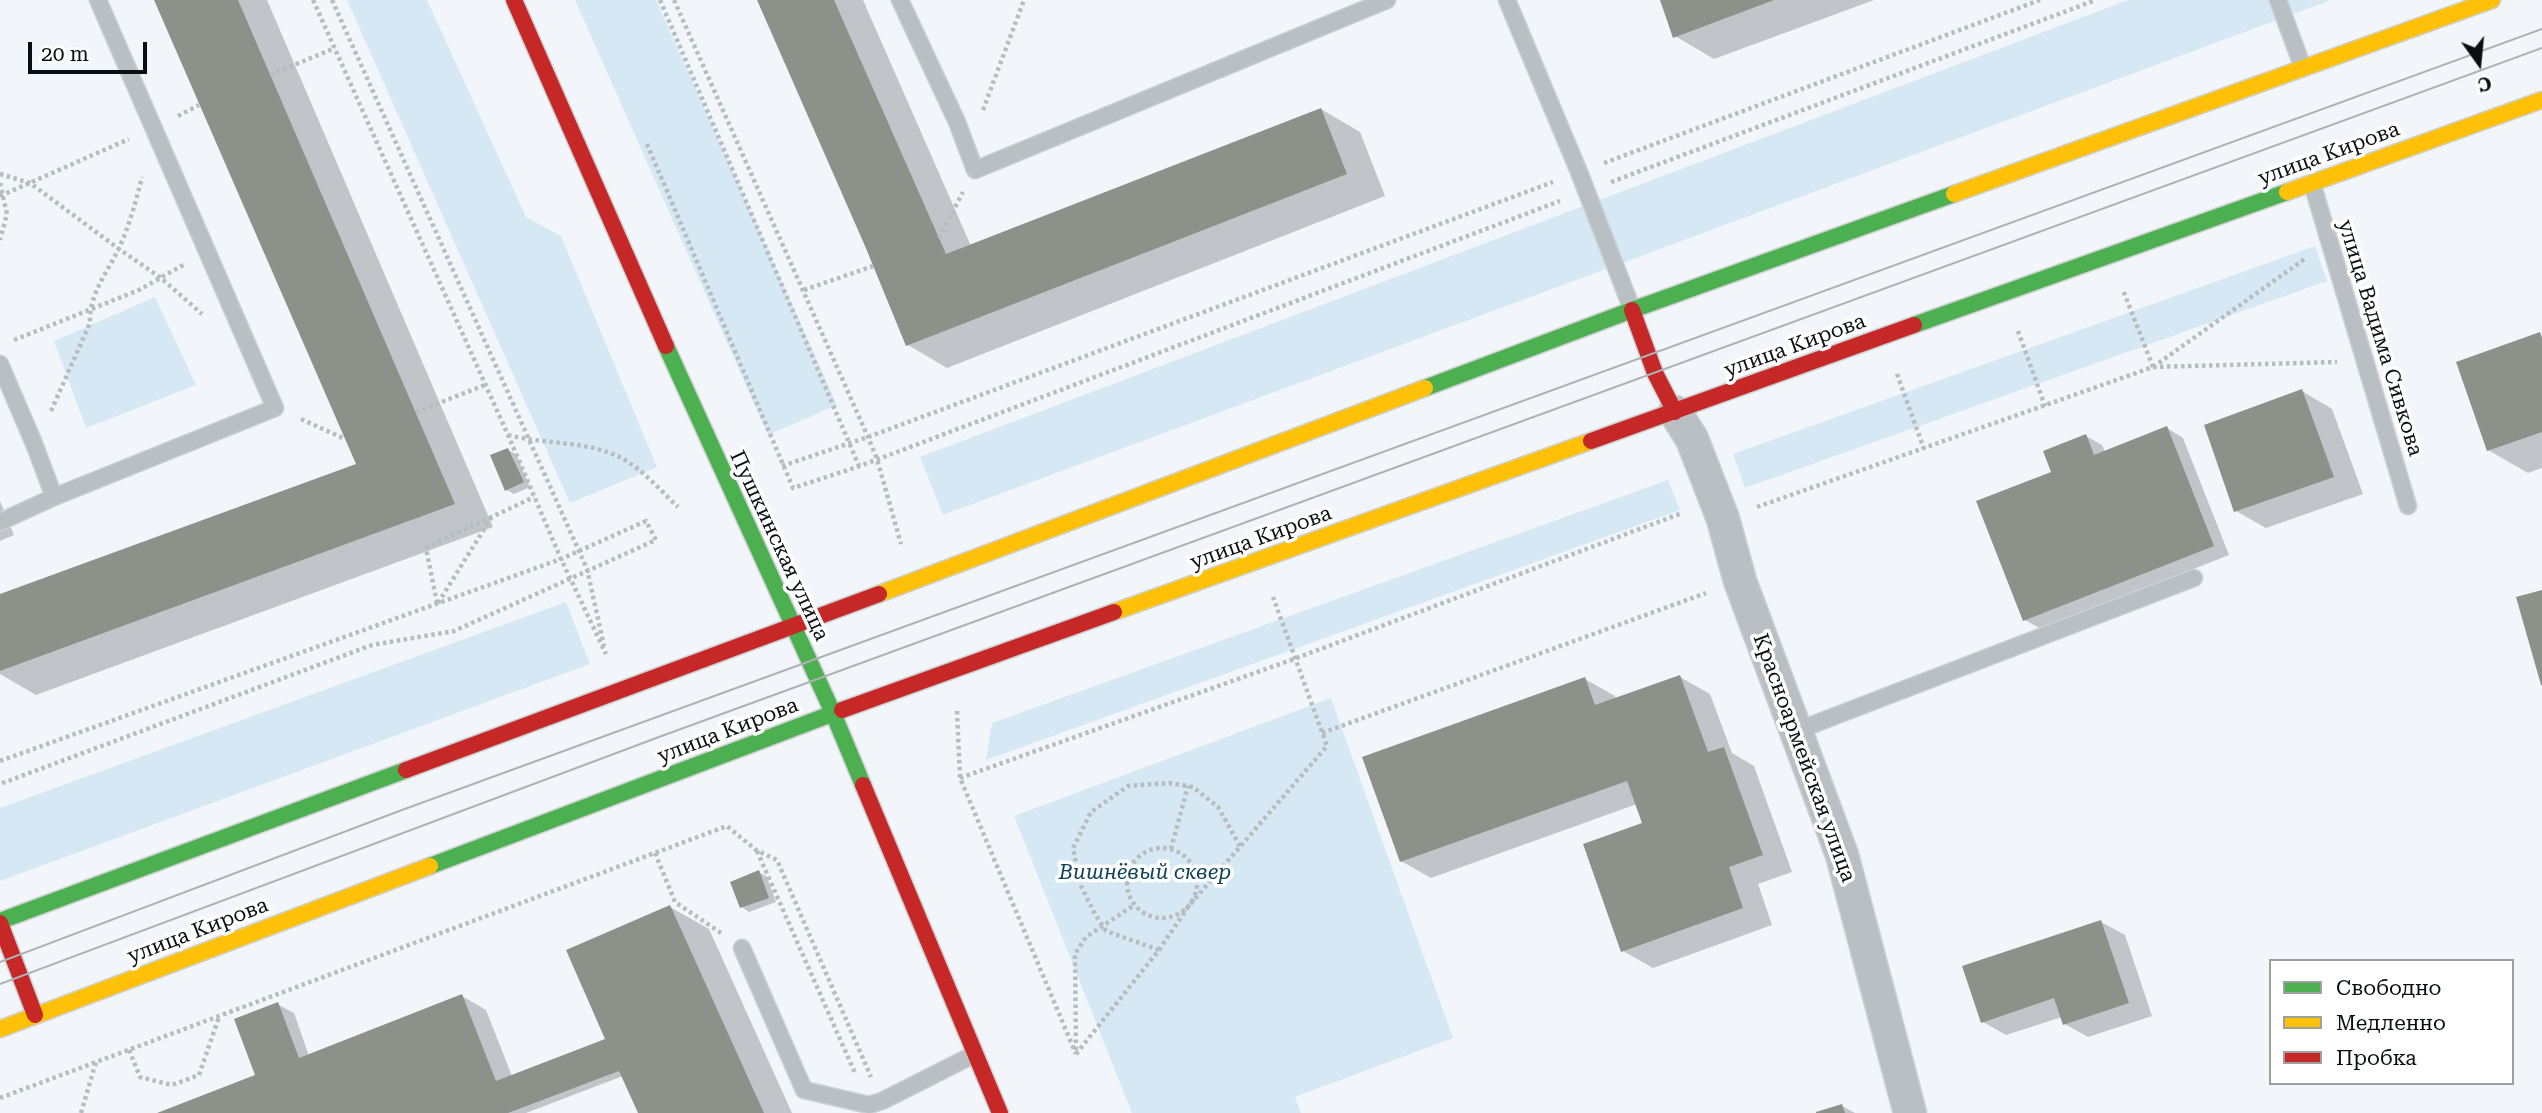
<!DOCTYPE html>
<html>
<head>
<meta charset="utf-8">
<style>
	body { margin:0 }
	#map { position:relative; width:2542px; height:1113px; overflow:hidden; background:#f2f6fa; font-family:"Roboto Serif",serif }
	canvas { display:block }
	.legend { position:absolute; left:2269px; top:959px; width:245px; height:126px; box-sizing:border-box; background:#fff; border:2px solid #9d9fa0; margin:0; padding:9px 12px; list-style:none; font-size:21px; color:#0a0f12 }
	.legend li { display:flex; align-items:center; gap:14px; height:35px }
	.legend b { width:35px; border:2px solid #9d9fa0 }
	.north { position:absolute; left:2444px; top:28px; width:70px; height:70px; -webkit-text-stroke:5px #fff; paint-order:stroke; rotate:165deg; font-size:19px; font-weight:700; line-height:28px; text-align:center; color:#0a0f12 }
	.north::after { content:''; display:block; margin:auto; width:24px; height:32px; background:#0a0f12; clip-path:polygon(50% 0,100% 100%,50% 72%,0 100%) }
	.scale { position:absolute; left:28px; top:42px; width:119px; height:32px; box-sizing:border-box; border:4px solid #0a0f12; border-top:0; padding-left:9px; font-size:21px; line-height:24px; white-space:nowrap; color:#0a0f12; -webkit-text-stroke:5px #fff; paint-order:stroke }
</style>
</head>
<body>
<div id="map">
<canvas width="2542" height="1113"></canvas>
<ul class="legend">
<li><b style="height:9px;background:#4caf50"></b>Свободно</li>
<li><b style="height:9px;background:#ffc107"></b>Медленно</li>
<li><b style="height:9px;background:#c62828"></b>Пробка</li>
</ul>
<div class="north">С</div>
<div class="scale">20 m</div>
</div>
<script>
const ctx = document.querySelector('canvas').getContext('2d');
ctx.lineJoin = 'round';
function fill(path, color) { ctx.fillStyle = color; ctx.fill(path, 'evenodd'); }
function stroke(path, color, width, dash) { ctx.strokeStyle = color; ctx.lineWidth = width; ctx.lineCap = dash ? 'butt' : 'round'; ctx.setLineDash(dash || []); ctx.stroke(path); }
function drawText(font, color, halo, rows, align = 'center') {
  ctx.font = font + ' "Roboto Serif",serif'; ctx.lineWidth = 7; ctx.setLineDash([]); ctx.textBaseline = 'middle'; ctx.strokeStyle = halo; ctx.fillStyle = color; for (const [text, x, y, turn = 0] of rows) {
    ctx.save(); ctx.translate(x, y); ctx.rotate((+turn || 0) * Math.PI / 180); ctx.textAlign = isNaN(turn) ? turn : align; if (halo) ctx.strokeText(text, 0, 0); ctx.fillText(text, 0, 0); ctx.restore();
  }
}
fill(new Path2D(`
	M347 0H427L526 217 561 236 657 467 570 503Z
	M575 0H656L837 405 768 435Z
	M2128 0H2331L943 515 920 457Z
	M2315 246 2327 281 1745 488 1733 454Z
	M155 297 196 385 86 428 54 341Z
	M1668 480 1680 510 986 760 992 723Z
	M566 602 590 664 0 881V808Z
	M1331 698 1453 1038 1295 1097 1301 1113H1132L1014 816Z`), '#d5e8f4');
fill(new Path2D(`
	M156 0H267L493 527 36 695 0 674V596L358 465Z
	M759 0H863L971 246 1321 109 1360 132 1385 196 947 368 908 345 867 245Z
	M1661 0H1874L1714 59 1675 36Z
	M2540 334 2542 336V468L2528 473 2488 450Z
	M2302 391 2332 409 2363 494 2266 528 2236 511Z
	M2167 428 2183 438 2229 555 2041 629 2025 620 2086 436 2102 445 2105 452Z
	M508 450 516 454 530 487 514 494 507 490Z
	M0 501 14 535 0 541Z
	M1680 677 1710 694 1732 753 1754 766 1792 872 1758 884 1772 925 1653 968 1623 951 1644 824 1637 804 1431 878 1401 861 1585 679 1615 696 1616 700Z
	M759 872 767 877 776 902 749 912 742 907Z
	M670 907 709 929 792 1113H640L623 1076 526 1113H161L259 1075 277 1004 294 1013 309 1056 462 996 486 1010 512 1076 605 1041Z
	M2101 922 2125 935 2152 1016 2088 1037 2065 1024 2062 1017 2006 1035 1983 1022Z
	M1842 1106 1855 1113H1820Z`), '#0003');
fill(new Path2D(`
	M154 0H238L455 504 0 671V594L356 464Z
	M757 0H834L946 254 1321 108 1347 174 906 346 865 246Z
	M1660 0H1774L1673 38Z
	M2540 332 2542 339V432L2487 451 2456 362Z
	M2302 389 2334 477 2234 512 2204 425Z
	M2167 426 2214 546 2023 621 1976 501 2051 472 2043 451 2086 434 2094 455Z
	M508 448 524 482 505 491 490 455Z
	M2542 590V685H2541L2516 597Z
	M1680 675 1708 752 1724 747 1763 855 1729 867 1743 908 1621 952 1583 844 1642 823 1627 781 1400 862 1362 757 1585 677 1595 705Z
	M759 870 769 898 740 908 730 882Z
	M670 905 764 1113H638L619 1071 508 1113H157L255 1075 234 1019 278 1002 299 1058 462 994 496 1081 605 1039 566 950Z
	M2101 920 2129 1003 2063 1025 2054 998 1981 1023 1962 966Z
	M1842 1104 1845 1113H1816V1112Z`), '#8e908a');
const lane = new Path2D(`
	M900 0 957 122 975 170 1387 0
	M1507 0 1579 172 1632 309
	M2278 0 2303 68
	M2312 183 2408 506
	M0 364 35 446 54 497
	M0 522 54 497 275 408 98 0
	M1796 731 2194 578
	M742 948 804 1090 869 1105 882 1101 975 1054`);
const street = new Path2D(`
	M1675 412 1692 439 1723 519 1740 581 1842 855 1910 1113`);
const fast = new Path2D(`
	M1914 325 2287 192
	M666 346 833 713 863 785
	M1425 388 1632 310 1954 194
	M430 866 842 710
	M0 921 406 770`);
const slow = new Path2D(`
	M2287 192 2542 100
	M1954 194 2492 0
	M879 594 1425 388
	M1114 612 1591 441
	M0 1029 430 866`);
const jam = new Path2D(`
	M514 0 666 346
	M1632 310 1655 373 1675 412
	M1591 441 1914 325
	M842 710 1114 612
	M406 770 879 594
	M863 785 1000 1113
	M0 923 35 1015`);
stroke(lane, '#ced1d4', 19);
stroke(street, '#ced1d4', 35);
stroke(fast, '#ced1d4', 19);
stroke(slow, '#ced1d4', 19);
stroke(jam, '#ced1d4', 19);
stroke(new Path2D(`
	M313 0 508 435 561 559 606 654
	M332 0 587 569 604 646
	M660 0 859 466
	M674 0 868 437 877 459 901 544
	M270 75 335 48
	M983 110 1024 0
	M178 116 199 105
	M647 144 793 488 860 466 1560 201
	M1604 163 2040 0
	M0 174 30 183 119 249 161 278 202 314
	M1611 182 2096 0
	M0 183 7 214 0 240
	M0 196 129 139
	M939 238 963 192
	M804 290 873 266
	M2018 331 2045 406
	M14 340 139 290 185 264
	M2153 367 2306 258
	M2153 367 2337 362
	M1897 374 1924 449
	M51 411 90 323C89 293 108 272 120 246 130 223 136 201 142 177
	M416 412 485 385
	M301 419 345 439
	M508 435C545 445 591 440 625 460 645 472 662 492 678 507
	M782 466 868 437 1553 182
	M1757 507 2153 367 2123 290
	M437 603 426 548 534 497
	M438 603 491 518
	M957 711 960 778 1076 1054
	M1322 733 1706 593
	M0 761 561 559 646 521 656 540 454 631 372 645 0 784
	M960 778 1294 659 1682 513
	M1127 883a35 35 0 1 1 70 0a35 35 0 1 1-70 0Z
	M1171 849 1188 786
	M757 851 855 1073
	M655 853 675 902 721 933
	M1159 950 1106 931 1095 914 1080 884 1073 848 1091 812 1128 786 1169 783 1193 787 1218 807 1241 848
	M129 1050 140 1077 172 1085 199 1075 219 1017
	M1076 1050 1075 954 1086 937 1134 905
	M1076 1054 1159 950 1188 907 1327 746 1273 597
	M0 1098 727 826 756 850 777 860 871 1077
	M81 1113 96 1062`), '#b7bcbf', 4.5, [3.5, 3.5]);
stroke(lane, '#b9bfc3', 16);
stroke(street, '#b9bfc3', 32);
stroke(fast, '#4caf50', 16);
stroke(slow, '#ffc107', 16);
stroke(jam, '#c62828', 16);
stroke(new Path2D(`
	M0 962 402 810 2542 29
	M0 984 659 737 2542 48`), '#aeb2b5', 2);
drawText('21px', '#0a0f12', '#fff', [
	["улица Кирова",2329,154,-20],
	["улица Вадима Сивкова",2380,338,73],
	["улица Кирова",1795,346,-20],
	["улица Кирова",1261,538,-20],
	["Пушкинская улица",779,546,65],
	["улица Кирова",728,731,-21],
	["Красноармейская улица",1804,758,70],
	["улица Кирова",198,931,-21]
]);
drawText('italic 21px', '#0f415a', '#fff', [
	["Вишнёвый сквер",1145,873]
]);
</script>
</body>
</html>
